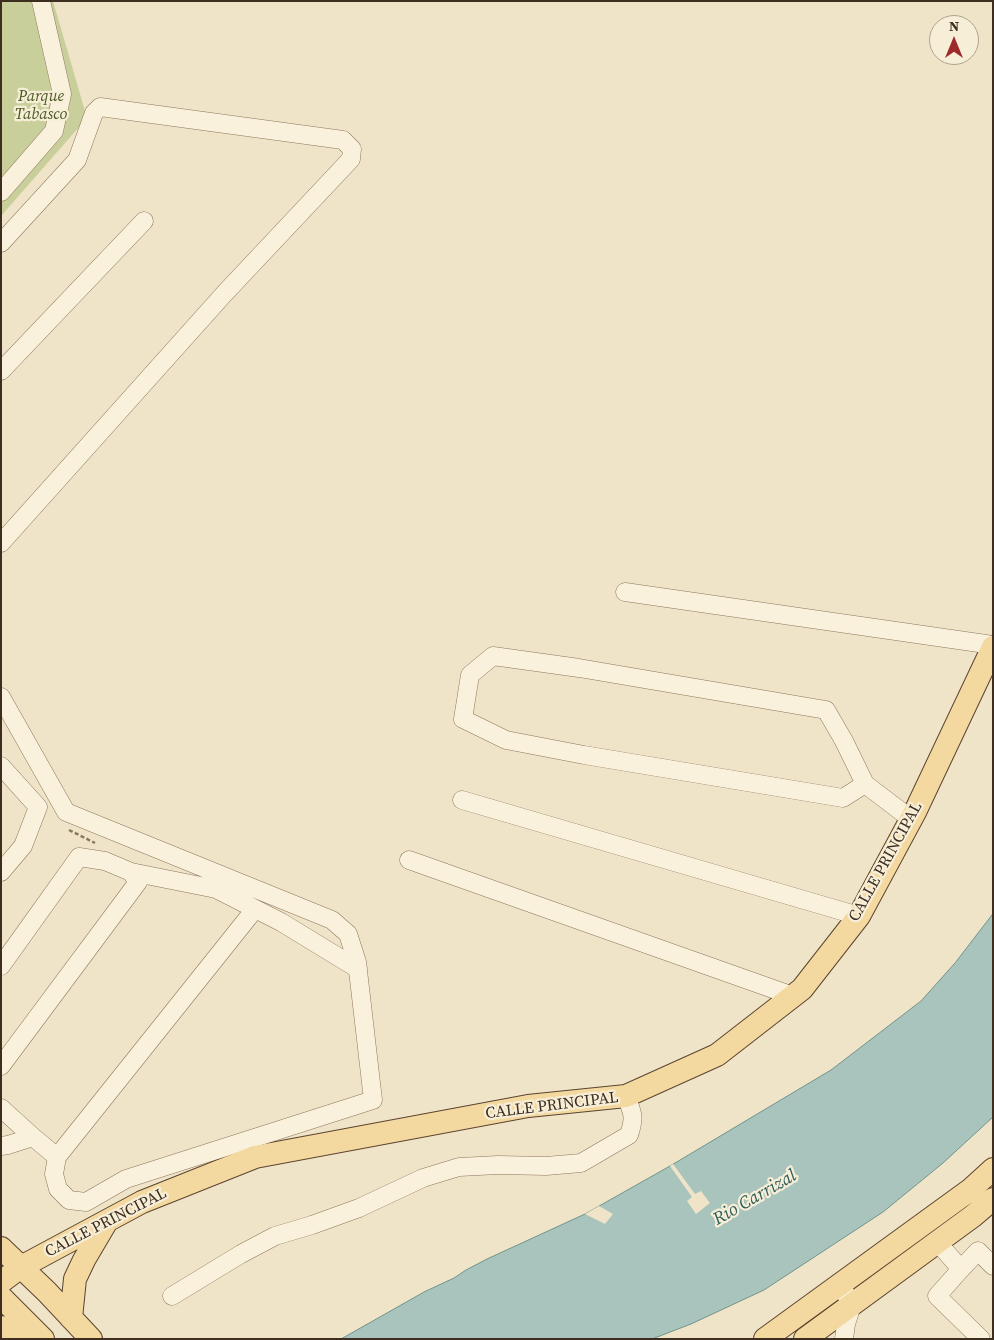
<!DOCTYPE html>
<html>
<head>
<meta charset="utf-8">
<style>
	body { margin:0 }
	#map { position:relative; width:994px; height:1340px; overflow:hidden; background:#f0e4c8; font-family:"Source Serif 4",serif }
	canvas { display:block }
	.frame { position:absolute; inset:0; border:2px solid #3d2e20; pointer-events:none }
	.north { position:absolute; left:929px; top:15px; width:50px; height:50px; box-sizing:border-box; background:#f7eed8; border:1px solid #ada18e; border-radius:50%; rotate:0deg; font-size:14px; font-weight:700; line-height:20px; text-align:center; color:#3d2e20 }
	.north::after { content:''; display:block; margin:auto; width:18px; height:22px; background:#9e2a2b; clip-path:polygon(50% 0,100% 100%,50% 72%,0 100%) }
</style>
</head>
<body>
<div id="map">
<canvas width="994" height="1340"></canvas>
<div class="frame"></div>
<div class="north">N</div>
</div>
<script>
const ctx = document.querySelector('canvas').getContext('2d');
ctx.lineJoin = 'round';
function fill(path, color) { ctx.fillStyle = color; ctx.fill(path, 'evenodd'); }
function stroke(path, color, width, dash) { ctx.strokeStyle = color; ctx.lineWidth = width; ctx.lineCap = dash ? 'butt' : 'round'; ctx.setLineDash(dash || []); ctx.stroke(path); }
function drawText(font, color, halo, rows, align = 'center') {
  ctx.font = font + ' "Source Serif 4",serif'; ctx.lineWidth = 4.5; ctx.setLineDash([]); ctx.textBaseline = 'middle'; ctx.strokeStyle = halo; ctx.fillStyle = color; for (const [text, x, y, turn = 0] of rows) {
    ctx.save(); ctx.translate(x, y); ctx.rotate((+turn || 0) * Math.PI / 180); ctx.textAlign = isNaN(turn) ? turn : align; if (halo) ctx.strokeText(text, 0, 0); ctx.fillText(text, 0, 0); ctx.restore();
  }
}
fill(new Path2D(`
	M1 1H53L87 118 1 216Z`), '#c9cf9b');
const water = new Path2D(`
	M993 914V1117L943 1163 883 1212 764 1290 691 1324 652 1339H341L424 1292 454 1278 466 1270 487 1259 585 1214 670 1166 831 1070 921 1001 955 963Z`);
fill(water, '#a9c4bc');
stroke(water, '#6f938a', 1);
fill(new Path2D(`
	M673 1164 695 1194 701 1191 710 1203 696 1214 687 1201 692 1197 670 1166Z
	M599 1206 613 1214 605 1224 585 1214Z`), '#f0e4c8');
const minor = new Path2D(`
	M1 192 54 131 62 94 41 1
	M1 243 77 160 94 113 100 107 343 140 352 149 351 159 224 294 1 543
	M1 371 144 221
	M625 592 993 645
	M1 697 66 812 332 920 348 934 357 962 373 1100 126 1179 86 1202 69 1200 58 1189 54 1174 57 1157 255 909
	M1 766 38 807 23 846 1 872
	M865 784 843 798 584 755 506 740 463 719 470 675 493 656 579 668 826 710 844 741 865 784 911 819
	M462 800 859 916
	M409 860 793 996
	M131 872 216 889 281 922 358 969
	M1 966 79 857 105 861 131 872 138 882 1 1066
	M1 1108 33 1137 57 1157
	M1 1146 8 1145 33 1137
	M937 1242 961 1269 978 1251 993 1266
	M961 1269 937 1296 981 1339
	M840 1284 852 1305 846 1324 844 1339
	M172 1296 241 1254 275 1236 312 1225 359 1208 423 1178 459 1167 498 1165 546 1166 581 1163 629 1135C635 1117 633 1114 626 1096`);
const major = new Path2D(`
	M1 1248 47 1292 91 1339
	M1 1282 21 1267 142 1202 255 1157 528 1106 626 1096 717 1055 802 989 859 916 915 812 993 647
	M1 1297 43 1339
	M71 1318 75 1279 84 1260 107 1221
	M1 1327 38 1339
	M765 1339 970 1190 993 1169
	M805 1339 973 1216 993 1199`);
stroke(minor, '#8d765c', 19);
stroke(major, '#5b4430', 24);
stroke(new Path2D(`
	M69 830 95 843`), '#8d765c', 2.5, [4, 2.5]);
stroke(minor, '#faf1dc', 18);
stroke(major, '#f3d9a0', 22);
drawText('italic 16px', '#4d5a26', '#f7eed8', [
	["Parque",41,97],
	["Tabasco",41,115]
]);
drawText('16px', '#3d2e20', '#f7eed8', [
	["CALLE PRINCIPAL",886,862,-61],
	["CALLE PRINCIPAL",552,1106,-7],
	["CALLE PRINCIPAL",106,1223,-27]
]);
drawText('italic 18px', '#2f5d5a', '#f7eed8', [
	["Rio Carrizal",755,1198,-30]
]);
</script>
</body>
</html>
